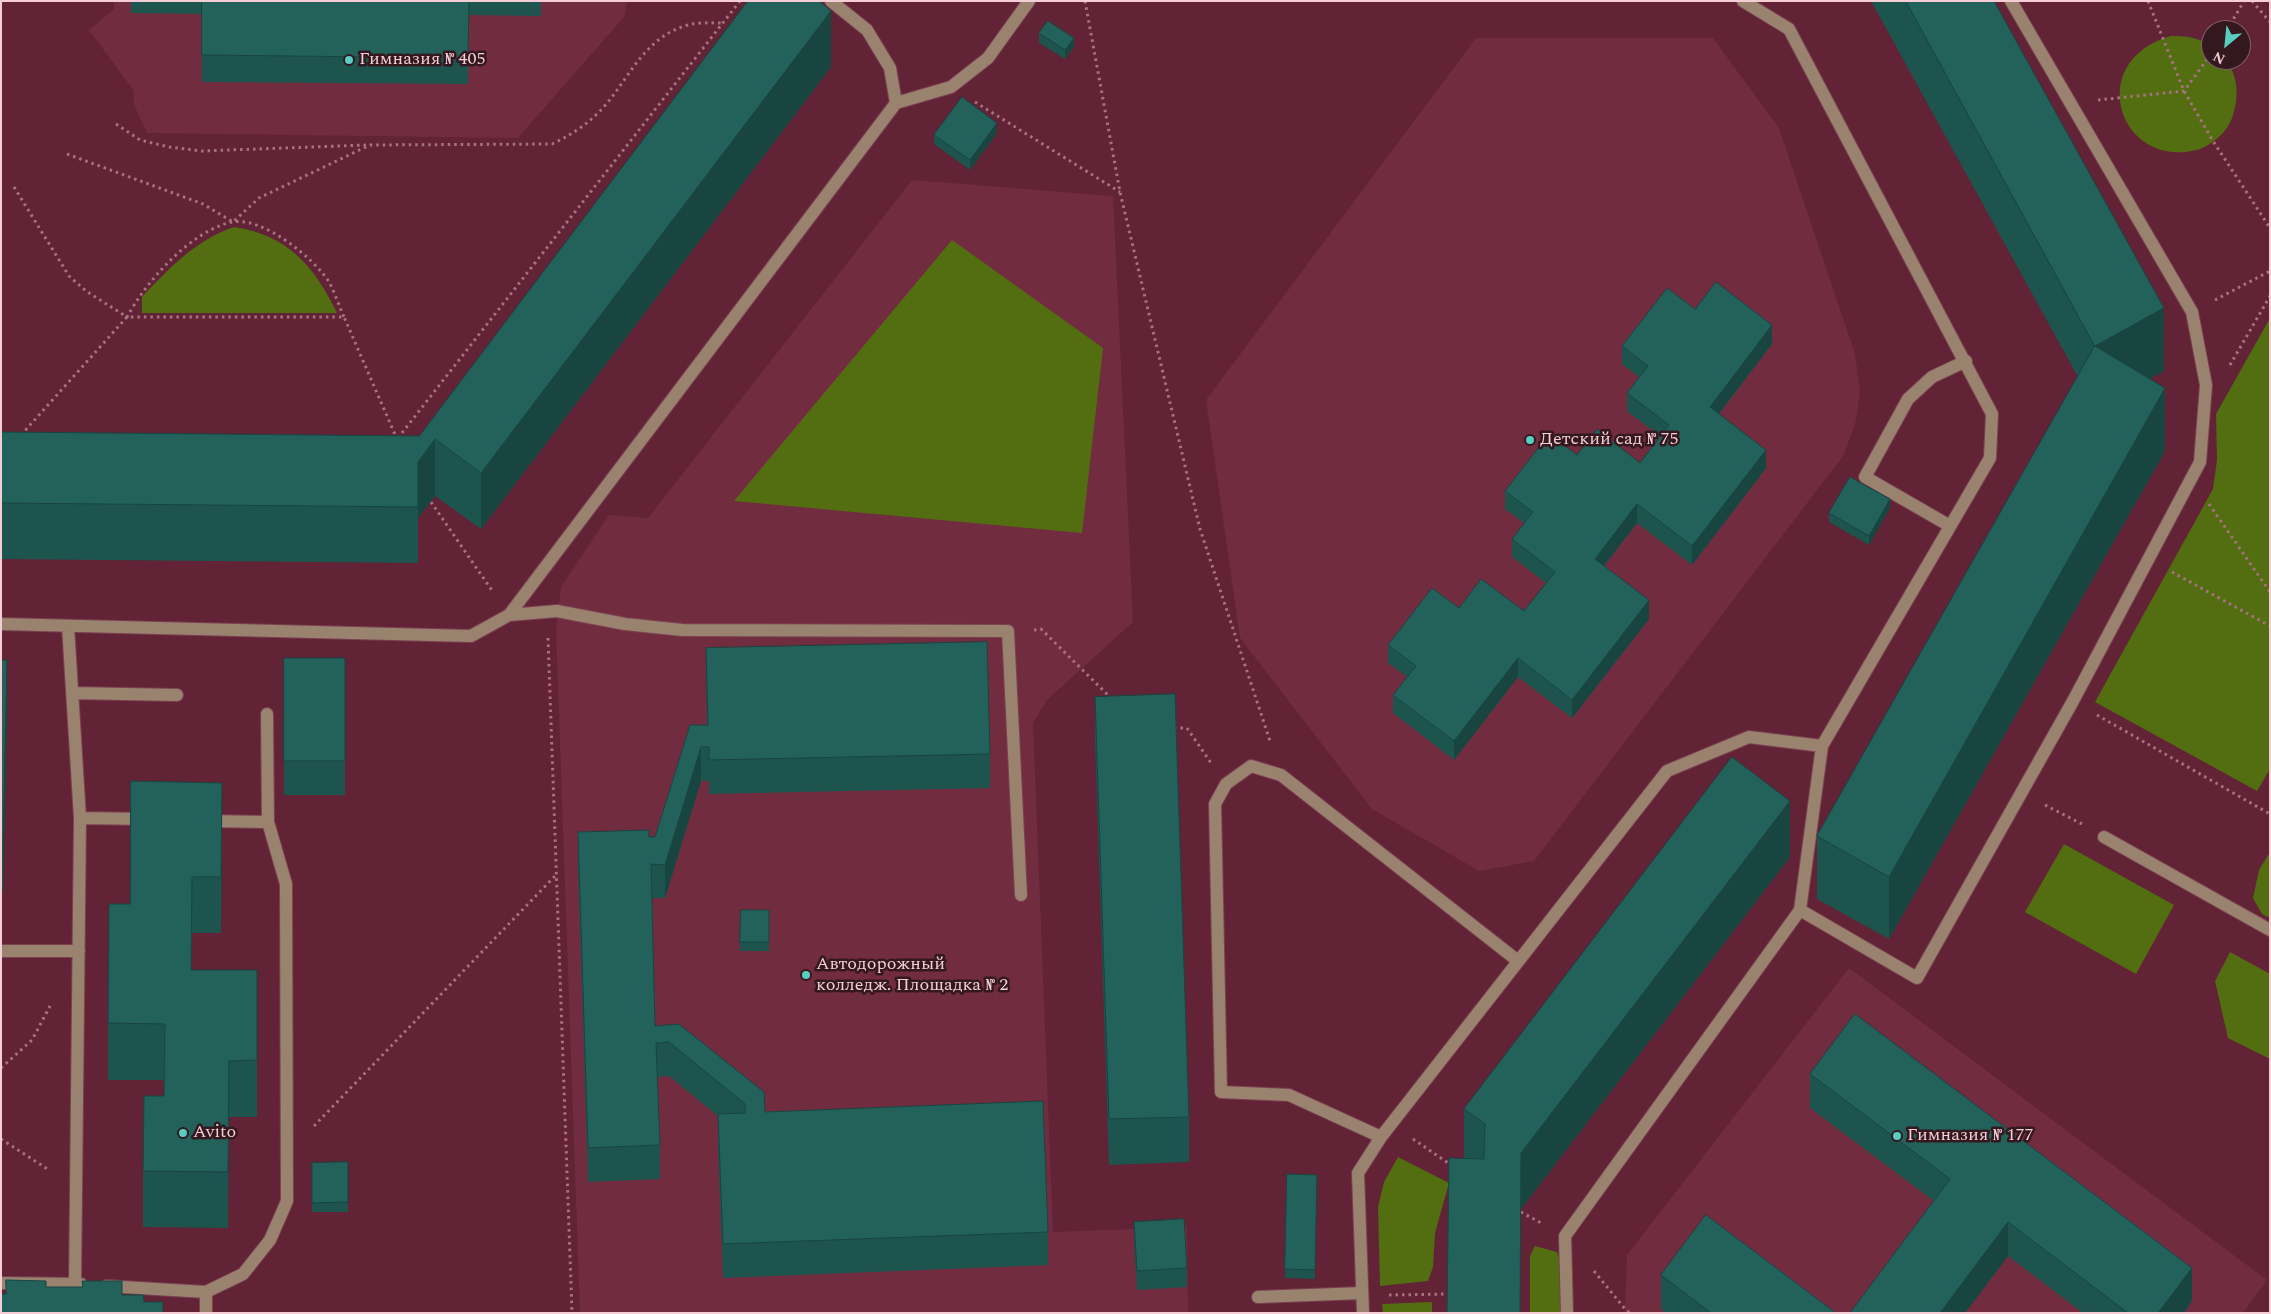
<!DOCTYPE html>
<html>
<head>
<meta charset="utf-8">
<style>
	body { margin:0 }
	#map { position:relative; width:2271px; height:1314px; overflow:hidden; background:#612335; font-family:Spectral,serif }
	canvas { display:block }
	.frame { position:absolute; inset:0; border:2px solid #f5ced5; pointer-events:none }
	.north { position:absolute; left:2201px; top:20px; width:50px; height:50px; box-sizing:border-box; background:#34181f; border:1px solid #816168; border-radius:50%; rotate:208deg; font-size:14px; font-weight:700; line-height:20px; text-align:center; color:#f5ced5 }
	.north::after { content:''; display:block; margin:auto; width:18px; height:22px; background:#58cec0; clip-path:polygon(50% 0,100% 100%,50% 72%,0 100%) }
</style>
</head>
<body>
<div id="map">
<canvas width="2271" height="1314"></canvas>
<div class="frame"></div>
<div class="north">N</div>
</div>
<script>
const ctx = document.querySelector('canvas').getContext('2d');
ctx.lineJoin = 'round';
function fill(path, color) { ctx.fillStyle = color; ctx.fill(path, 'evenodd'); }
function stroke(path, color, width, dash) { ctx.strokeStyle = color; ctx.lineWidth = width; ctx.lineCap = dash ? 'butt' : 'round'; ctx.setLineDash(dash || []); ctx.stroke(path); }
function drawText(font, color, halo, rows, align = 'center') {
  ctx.font = font + ' Spectral,serif'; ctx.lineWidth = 5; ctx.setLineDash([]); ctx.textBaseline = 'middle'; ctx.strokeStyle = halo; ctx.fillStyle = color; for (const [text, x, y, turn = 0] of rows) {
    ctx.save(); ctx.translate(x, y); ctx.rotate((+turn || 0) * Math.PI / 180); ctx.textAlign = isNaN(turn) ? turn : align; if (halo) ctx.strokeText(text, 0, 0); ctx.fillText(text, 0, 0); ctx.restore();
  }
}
fill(new Path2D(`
	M114 1H627L624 17 518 138 147 133 134 105V91L89 30 114 9Z
	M1476 38H1713L1779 128 1855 354 1860 391 1855 425 1843 456 1534 861 1479 871 1372 809 1240 638 1206 400Z
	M912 180 1113 196 1133 622 1047 700 1033 723 1053 1232 1187 1227 1188 1313H580L556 629 561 587 609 515 648 518Z
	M1849 968 2267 1280 2243 1313H1625L1627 1255Z`), '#722c40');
fill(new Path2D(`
	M2171 36C2185 36 2199 37 2211 46V60H2226C2239 78 2239 98 2232 118 2227 132 2213 144 2200 149 2120 173 2082 61 2171 36Z
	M234 227C288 235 315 267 337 313H142V297C169 268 196 240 234 227Z
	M952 240 1103 348 1082 533 734 501Z
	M2270 318V769L2257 791 2095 702 2213 489 2217 460 2216 414Z
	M2064 844 2174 905 2136 974 2025 912Z
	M2270 852V918L2262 914 2253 898 2259 870Z
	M2230 952 2270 974V1059L2228 1038 2215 981Z
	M1398 1157 1449 1183 1435 1233 1433 1267 1428 1281 1380 1286 1378 1207 1384 1182Z
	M1535 1246 1557 1252 1561 1264 1562 1313H1530V1256Z
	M1432 1302V1313H1383L1382 1304Z`), '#536d11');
const minor = new Path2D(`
	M831 1 867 30 890 68 896 103
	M1743 1 1789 29 1992 414 1990 458 1822 746
	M1950 526 1865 477 1908 399 1932 377 1966 361
	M509 615 557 611 625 624 682 630 1008 631 1021 895
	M1 624 471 636 509 615 896 103 951 87 988 58 1029 1
	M68 626 80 818 75 1284
	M72 693 177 695
	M80 818 148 819
	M205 821 268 822 267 714
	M2104 837 2270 930
	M1 951H79
	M1381 1137 1289 1095 1221 1092 1215 804 1226 784 1251 766 1281 775 1518 961
	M1 1283 81 1284
	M106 1286 206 1292V1313
	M206 1292 243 1274 270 1240 287 1201 286 884 268 822
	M1258 1297 1362 1293
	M1363 1313 1358 1173 1381 1137 1667 771 1749 737 1822 746 1800 910
	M1567 1313 1565 1236 1800 910 1917 978 2073 701 2200 462 2206 385 2192 312 2011 1`);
stroke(minor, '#7c4252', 14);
stroke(new Path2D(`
	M1085 1 1120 192 1200 529 1271 744
	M2148 1 2184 91 2213 141 2270 228
	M2252 1 2270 22
	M2227 30 2244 1
	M2098 100 2184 91 2211 54
	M975 102 1120 192
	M116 124 140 140 169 147 202 151 367 145
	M67 154 203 204 233 222 259 198 370 145 552 144C577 132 594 120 612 97 633 69 650 35 688 25 698 22 712 23 722 23
	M14 187 69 276 86 291 127 317C146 282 190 231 232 222 262 216 314 258 329 282 335 293 339 306 344 317
	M2215 300 2270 271
	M2230 365 2270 296
	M21 435 127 317H344L397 439
	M398 438 740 1
	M431 502 493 592
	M2209 504 2270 592
	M2172 572 2270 626
	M1034 630 1041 629 1112 699
	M548 638 572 1313
	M2097 715 2270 814
	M1174 728H1187L1211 763
	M2045 805 2082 824
	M1 1068 32 1040 50 1006
	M314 1126 556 875
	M1 1139 49 1170
	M1413 1139 1451 1165
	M1521 1212 1543 1224
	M1594 1271 1625 1309 1630 1313
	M1389 1295 1448 1294`), '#a77380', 3, [2.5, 4]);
stroke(minor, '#99836e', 12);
fill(new Path2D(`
	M131 1H541V16L469 15 468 84 202 82V14L131 13Z
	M1871 1H1994L2164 371 2149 379 2165 451 1889 939 1817 899V836L2078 377Z
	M1039 33 1074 47 1065 59 1039 43Z
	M831 67 481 529 435 496 418 518V563L1 559V432L419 436Z
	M997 133 970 170 934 144V135Z
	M1695 309 1772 344 1719 414 1766 468 1692 565 1637 523 1604 566 1649 619 1572 718 1518 677 1454 760 1393 713V695L1407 677 1388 663V645L1459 608 1524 611 1546 583 1512 557V539L1524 523 1505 509V491L1577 455 1640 463 1660 436 1627 411V393L1639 377 1622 364V346Z
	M1890 508 1869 545 1829 522V513Z
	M706 648 990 754V788L709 794V781H701L665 898H652L655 1026 765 1112 1048 1232V1265L723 1278 718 1148V1116L669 1076 657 1077 660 1145V1179L588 1182 578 866V832L655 837 707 725Z
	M284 658H345V795H284Z
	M1 660 7 705 3 892H1Z
	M1095 697 1189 1117V1162L1109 1165 1095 742Z
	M222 839 221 933H192L191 970 257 1027V1117H229L228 1228 143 1227V1171L164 1096V1080H108V1023L130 904Z
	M1790 857 1521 1209 1464 1158V1109Z
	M741 910H769V951H740Z
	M1810 1074 2192 1301 2184 1313H2083L2008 1256 1965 1313H1850L1934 1201 1810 1108Z
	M348 1162V1212H312V1163Z
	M1287 1174 1317 1175 1315 1279 1285 1278Z
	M1134 1222 1187 1268V1287L1137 1290 1134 1240Z
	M1661 1275 1836 1313H1666L1661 1309Z`), '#1d544e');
fill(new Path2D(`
	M831 11V67L481 529V473Z
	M1074 38V47L1065 59V50Z
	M997 123V133L970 170V160Z
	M2164 308V371L2095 409V346Z
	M1772 325V344L1710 425V407Z
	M2165 388V451L1889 939V877Z
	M435 439V496L418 518V563V462Z
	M1766 450V468L1692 565V546Z
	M1890 499V508L1869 545V536Z
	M1637 504V523L1595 577V559Z
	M1649 600V619L1572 718V700Z
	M1518 658V677L1454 760V741Z
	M7 660V705L3 892V846Z
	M701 747V781L665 898V865Z
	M222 783V839L221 933V877Z
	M1790 801V857L1521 1209 1520 1313 1521 1153Z
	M229 1061V1117L228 1228V1172Z
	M2008 1222V1256L1965 1313H1940Z
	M2192 1268V1301L2184 1313H2158Z`), '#184540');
const building = new Path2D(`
	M202 1H469L468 58 202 55Z
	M748 1H819L831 11 481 473 435 439 418 462V507L1 503V432L419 436Z
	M1906 1H1994L2164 308 2095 346Z
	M1048 21 1074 38 1065 50 1039 33Z
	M962 97 997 123 970 160 934 135Z
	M1716 282 1772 325 1710 407 1766 450 1692 546 1637 504 1595 559 1649 600 1572 700 1518 658 1454 741 1393 695 1416 666 1388 645 1432 588 1459 608 1481 579 1524 611 1555 572 1512 539 1533 512 1505 491 1549 434 1577 455 1597 429 1640 463 1669 425 1627 393 1648 366 1622 346 1667 288 1695 309Z
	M2095 346 2165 388 1889 877 1817 836Z
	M1850 477 1890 499 1869 536 1829 513Z
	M987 642 990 754 709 760V747H701L665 865 651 864 655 1026 679 1024 764 1092 765 1112 1043 1101 1048 1232 723 1244 718 1114 745 1113V1104L669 1042 656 1043 660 1145 588 1148 578 832 649 830V837H655L690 725H708L706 648Z
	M284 658H345V761H284Z
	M1 660H7L3 846H1Z
	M1175 694 1189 1117 1109 1119 1095 697Z
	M1732 757 1790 801 1521 1153 1520 1313H1447L1449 1158 1484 1159 1485 1124 1464 1109Z
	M131 781 222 783 221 877H192L191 970H257V1060L229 1061 228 1172 143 1171 144 1096H164L165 1024 108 1023 109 904H130Z
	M741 910H769V942H740Z
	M1855 1014 2192 1268 2158 1313H2128L2008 1222 1940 1313H1850L1950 1179 1810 1074Z
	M348 1162V1202L312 1203V1163Z
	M1287 1174 1317 1175 1315 1270 1285 1269Z
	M1706 1215 1836 1313H1711L1661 1275Z
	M1184 1219 1187 1268 1137 1271 1134 1222Z
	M6 1280 46 1281V1287H83L82 1281H122V1295H143L144 1302H163V1313H1V1294H6Z`);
fill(building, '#22625b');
stroke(building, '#184540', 1);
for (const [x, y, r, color] of [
	[349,60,5,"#58cec0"],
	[1530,440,5,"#58cec0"],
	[806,975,5,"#58cec0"],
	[183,1133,5,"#58cec0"],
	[1897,1136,5,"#58cec0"]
]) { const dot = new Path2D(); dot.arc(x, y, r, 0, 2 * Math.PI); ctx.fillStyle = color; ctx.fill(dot); stroke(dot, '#34181f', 2); }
drawText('18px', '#f5ced5', '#34181f', [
	["Гимназия № 405",359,60],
	["Детский сад № 75",1540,440],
	["Автодорожный",816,965],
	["колледж. Площадка № 2",816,986],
	["Avito",193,1133],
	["Гимназия № 177",1907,1136]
], 'left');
</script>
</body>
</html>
